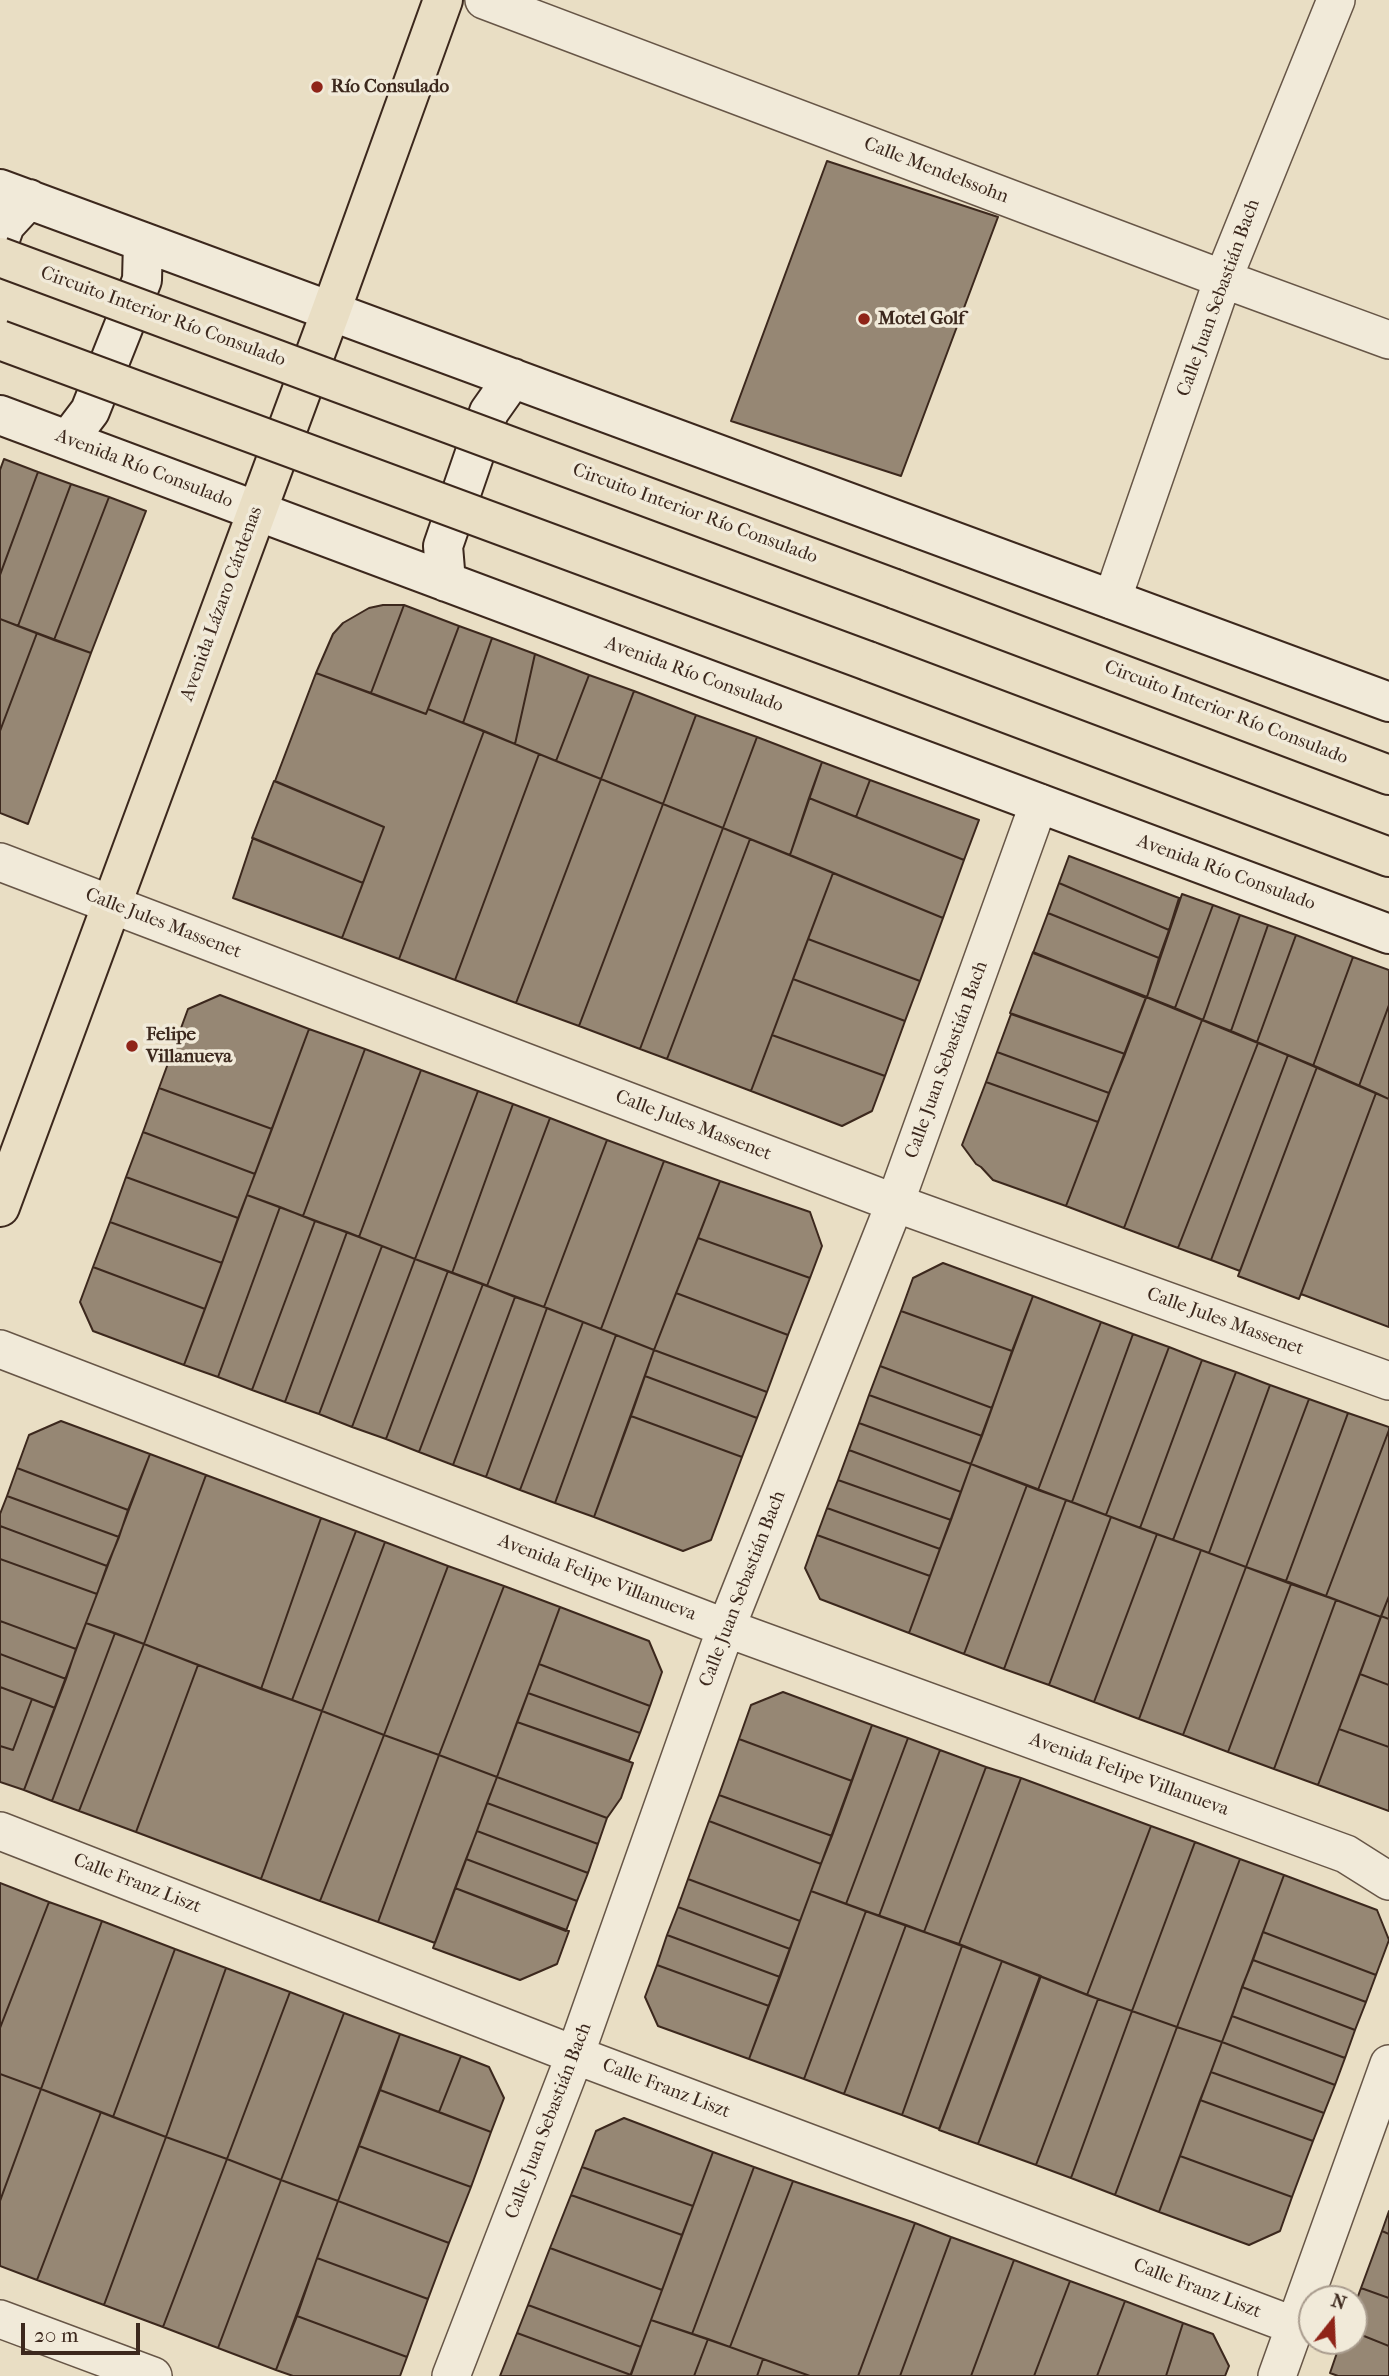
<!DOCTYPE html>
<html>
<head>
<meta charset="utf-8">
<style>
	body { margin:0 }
	#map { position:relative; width:1389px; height:2376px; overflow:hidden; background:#e9dec4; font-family:"IM FELL French Canon",serif }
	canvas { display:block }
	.north { position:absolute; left:1298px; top:2285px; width:70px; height:70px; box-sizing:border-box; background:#f1ead9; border:2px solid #a99c8e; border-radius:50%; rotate:18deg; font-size:19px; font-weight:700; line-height:28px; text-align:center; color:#3c281d }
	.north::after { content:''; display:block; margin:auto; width:24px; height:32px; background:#8f2418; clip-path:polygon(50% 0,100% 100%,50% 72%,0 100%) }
	.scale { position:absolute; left:21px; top:2323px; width:119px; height:32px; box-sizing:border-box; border:4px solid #3c281d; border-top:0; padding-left:9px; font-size:21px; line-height:24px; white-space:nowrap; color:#3c281d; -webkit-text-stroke:5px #f1ead9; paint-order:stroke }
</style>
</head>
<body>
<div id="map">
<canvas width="1389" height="2376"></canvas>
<div class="north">N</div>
<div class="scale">20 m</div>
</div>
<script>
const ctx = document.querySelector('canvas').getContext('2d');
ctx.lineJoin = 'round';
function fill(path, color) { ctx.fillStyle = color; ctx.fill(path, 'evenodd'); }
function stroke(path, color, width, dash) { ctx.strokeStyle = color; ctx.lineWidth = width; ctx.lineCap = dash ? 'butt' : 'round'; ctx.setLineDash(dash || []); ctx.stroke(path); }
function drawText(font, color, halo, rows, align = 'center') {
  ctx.font = font + ' "IM FELL French Canon",serif'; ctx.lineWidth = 7; ctx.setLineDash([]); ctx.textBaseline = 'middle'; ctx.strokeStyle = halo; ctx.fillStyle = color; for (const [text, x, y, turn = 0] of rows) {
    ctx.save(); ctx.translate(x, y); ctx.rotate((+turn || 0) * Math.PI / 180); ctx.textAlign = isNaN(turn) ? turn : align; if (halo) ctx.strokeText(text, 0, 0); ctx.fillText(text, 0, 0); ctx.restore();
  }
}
const building = new Path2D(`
	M827 161 998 217 901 476 731 421Z
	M4 459 38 472 0 575V470Z
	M38 472 71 484 18 626 0 619V575Z
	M71 484 109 497 54 640 18 626Z
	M109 497 146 511 91 653 54 640Z
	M383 605H404L371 693 316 673 333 634 343 623 369 608Z
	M404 605 459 626 426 714 371 693Z
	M0 619 37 633 0 731Z
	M459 626 492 638 463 723 428 709Z
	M37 633 91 653 28 824 0 813V731Z
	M492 638 535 654 515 744 463 723Z
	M535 654 589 675 556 761 515 744Z
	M316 673 426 714 428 709 484 731 399 959 342 938 384 827 275 781Z
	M589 675 634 691 601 779 556 761Z
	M634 691 696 715 663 804 601 779Z
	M696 715 757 737 723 828 663 804Z
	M484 731 539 754 455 980 399 959Z
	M757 737 822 762 790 855 723 828Z
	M539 754 601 779 516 1003 455 980Z
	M822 762 870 780 856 817 809 798Z
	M601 779 663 804 579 1026 516 1003Z
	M870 780 979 820 964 860 856 817Z
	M274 781 384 827 363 883 252 838Z
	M809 798 964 860 943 918 790 855Z
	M663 804 723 828 640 1049 579 1026Z
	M723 828 750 839 667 1059 640 1049Z
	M253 838 363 883 342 938 233 898Z
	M750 839 833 873 751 1091 667 1059Z
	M1069 856 1179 898 1169 930 1059 883Z
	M833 873 943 918 920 981 808 939Z
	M1059 883 1169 930 1159 958 1048 913Z
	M1182 894 1213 905 1175 1008 1147 997Z
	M1213 905 1240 915 1203 1020 1175 1008Z
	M1048 913 1159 958 1147 997 1033 953Z
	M1240 915 1268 925 1231 1031 1203 1020Z
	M1268 925 1296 935 1257 1042 1231 1031Z
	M1296 935 1353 957 1313 1066 1257 1042Z
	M808 939 920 981 905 1021 793 979Z
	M1033 952 1146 998 1125 1054 1010 1013Z
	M1353 957 1389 970V1005L1359 1086 1313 1066Z
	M793 979 905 1021 885 1076 772 1035Z
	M220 995 309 1029 272 1129 159 1088 188 1009Z
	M1146 997 1202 1020 1124 1228 1066 1206Z
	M1389 1005V1099L1359 1086Z
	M1011 1014 1125 1054 1109 1093 997 1052Z
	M1202 1020 1258 1043 1178 1248 1124 1228Z
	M309 1029 365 1049 303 1216 247 1195Z
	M772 1035 885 1076 872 1111 842 1126 751 1091Z
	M1258 1043 1288 1055 1211 1260 1178 1248Z
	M365 1049 421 1070 359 1237 303 1216Z
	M997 1052 1109 1093 1098 1122 986 1082Z
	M1288 1055 1317 1067 1240 1271 1211 1260Z
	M1317 1067 1376 1093 1299 1299 1238 1276Z
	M421 1070 478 1091 415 1259 359 1237Z
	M986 1082 1098 1122 1066 1206 993 1180 981 1167 976 1164 962 1145Z
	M159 1088 272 1129 255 1174 143 1132Z
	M478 1091 513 1104 452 1273 415 1259Z
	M1376 1093 1389 1099V1327L1301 1294Z
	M513 1104 550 1118 487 1286 452 1273Z
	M550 1118 607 1140 544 1307 487 1286Z
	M143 1132 255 1174 238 1218 126 1177Z
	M607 1140 664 1161 601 1329 544 1307Z
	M664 1161 720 1181 654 1350 601 1329Z
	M126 1177 238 1218 222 1263 110 1222Z
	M720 1181 810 1212 822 1246 810 1278 698 1238Z
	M247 1195 280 1207 218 1377 184 1365Z
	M280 1207 315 1221 252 1390 218 1377Z
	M315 1221 347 1232 285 1402 252 1390Z
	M110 1222 222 1263 205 1309 93 1267Z
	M347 1232 382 1246 319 1414 285 1402Z
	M698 1238 810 1278 788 1335 676 1293Z
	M382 1246 415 1259 352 1427 319 1414Z
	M415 1259 448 1271 386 1439 352 1427Z
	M943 1263 1033 1296 1012 1351 901 1311 913 1278Z
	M93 1267 205 1309 184 1365 93 1331 80 1302Z
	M448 1271 483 1284 419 1452 386 1439Z
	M483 1284 515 1297 453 1465 419 1452Z
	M676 1293 788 1335 767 1392 654 1350Z
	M1033 1296 1101 1322 1038 1490 971 1464Z
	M515 1297 547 1308 486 1477 453 1465Z
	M547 1308 583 1322 520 1490 486 1477Z
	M901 1311 1012 1351 992 1408 880 1366Z
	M583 1322 616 1335 555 1503 520 1490Z
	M1101 1322 1133 1334 1072 1502 1038 1490Z
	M1133 1334 1169 1347 1106 1515 1072 1502Z
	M616 1335 654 1350 594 1517 555 1503Z
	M1169 1347 1202 1360 1140 1528 1106 1515Z
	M654 1350 767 1392 757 1418 645 1376Z
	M1202 1360 1236 1372 1173 1540 1140 1528Z
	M880 1366 992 1408 982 1436 869 1395Z
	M1236 1372 1270 1385 1209 1553 1173 1540Z
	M645 1376 757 1418 742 1457 631 1416Z
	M1270 1385 1309 1399 1246 1567 1209 1553Z
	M869 1395 982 1436 971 1464 859 1423Z
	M1309 1399 1348 1413 1286 1581 1246 1567Z
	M1348 1413 1389 1427V1430L1326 1596 1286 1581Z
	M631 1416 742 1457 711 1540 683 1551 594 1517Z
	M61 1421 150 1454 128 1510 17 1468 29 1435Z
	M859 1423 971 1464 961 1492 849 1450Z
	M1389 1430V1596L1381 1617 1326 1596Z
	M849 1450 961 1492 951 1520 838 1480Z
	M150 1454 206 1475 144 1644 86 1623Z
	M971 1464 1027 1485 964 1654 909 1633Z
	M17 1468 128 1510 119 1537 7 1496Z
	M206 1475 321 1518 261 1689 144 1644Z
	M838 1480 951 1520 940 1549 827 1508Z
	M1027 1485 1066 1500 1004 1669 964 1654Z
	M7 1496 119 1537 107 1566 0 1526V1514Z
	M1066 1500 1111 1517 1049 1685 1004 1669Z
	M827 1508 940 1549 930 1576 817 1535Z
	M1111 1517 1157 1534 1094 1702 1049 1685Z
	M321 1518 356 1531 292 1700 261 1689Z
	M0 1526 107 1566 97 1594 0 1559Z
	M356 1531 385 1542 322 1711 292 1700Z
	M1157 1534 1201 1550 1139 1719 1094 1702Z
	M817 1535 930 1576 909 1633 820 1599 805 1568Z
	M385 1542 448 1566 384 1735 322 1711Z
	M1201 1550 1246 1567 1183 1735 1139 1719Z
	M0 1559 97 1594 76 1649 0 1621Z
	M448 1566 504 1586 439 1755 384 1735Z
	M1246 1567 1291 1584 1228 1752 1183 1735Z
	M1291 1584 1336 1600 1274 1769 1228 1752Z
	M504 1586 560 1607 497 1777 439 1755Z
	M1389 1596V1619L1381 1616Z
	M1336 1600 1381 1617 1318 1785 1274 1769Z
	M560 1607 649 1641 662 1672 650 1706 539 1664Z
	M1381 1616 1389 1619V1685L1360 1674Z
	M0 1621 76 1649 66 1679 0 1654Z
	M86 1623 115 1633 52 1801 24 1790Z
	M115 1633 144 1644 79 1811 52 1801Z
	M144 1644 198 1665 136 1832 79 1811Z
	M0 1654 66 1679 55 1708 0 1687Z
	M539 1664 650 1706 640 1733 528 1693Z
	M198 1665 322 1711 261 1879 136 1832Z
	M1360 1674 1389 1685V1747L1339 1729Z
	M0 1687 32 1699 13 1750 0 1746Z
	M783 1692 872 1725 852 1781 739 1739 751 1705Z
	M528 1693 640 1733 629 1761 517 1722Z
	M32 1699 55 1708 24 1790 0 1782V1746L13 1750Z
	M322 1711 384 1735 320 1901 261 1879Z
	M517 1722 633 1763 621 1798 607 1818 497 1777Z
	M872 1725 908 1738 846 1904 811 1891Z
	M1339 1729 1389 1747V1811L1318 1785Z
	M384 1735 439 1755 378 1922 320 1901Z
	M908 1738 940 1750 879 1916 846 1904Z
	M739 1739 852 1781 832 1836 719 1795Z
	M940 1750 986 1767 924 1932 879 1916Z
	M439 1755 497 1777 435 1943 378 1922Z
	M986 1767 1021 1778 959 1944 924 1932Z
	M497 1777 607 1818 598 1844 487 1803Z
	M1021 1778 1151 1826 1087 1995 959 1944Z
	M719 1795 832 1836 821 1864 709 1821Z
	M487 1803 598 1844 588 1873 477 1831Z
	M709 1821 821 1864 800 1921 688 1879Z
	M1151 1826 1195 1842 1132 2011 1087 1995Z
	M477 1831 588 1873 577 1901 466 1859Z
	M1195 1842 1240 1859 1177 2027 1132 2011Z
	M466 1859 577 1901 566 1931 455 1888Z
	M1240 1859 1284 1875 1222 2042 1177 2027Z
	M1284 1875 1377 1910 1389 1940 1376 1975 1263 1932Z
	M688 1879 800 1921 790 1949 678 1907Z
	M0 1883 49 1902 0 2028Z
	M455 1888 569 1931 557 1964 520 1980 433 1948Z
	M811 1891 866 1911 804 2079 749 2059Z
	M49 1902 102 1921 41 2089 0 2074V2028Z
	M678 1907 790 1949 780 1977 667 1935Z
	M866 1911 906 1925 844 2094 804 2079Z
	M102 1921 175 1949 113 2117 41 2089Z
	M906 1925 962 1946 902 2115 844 2094Z
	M1263 1932 1376 1975 1366 2002 1253 1960Z
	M667 1935 780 1977 769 2006 657 1965Z
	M962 1946 1002 1961 939 2129 902 2115Z
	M175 1949 226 1968 166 2137 113 2117Z
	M1253 1960 1366 2002 1355 2030 1242 1987Z
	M1002 1961 1041 1976 978 2144 939 2130Z
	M657 1965 769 2006 749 2059 658 2026 645 1997Z
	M226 1968 290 1992 227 2159 166 2137Z
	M1040 1976 1098 1999 1036 2165 978 2144Z
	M1242 1987 1355 2030 1345 2058 1232 2016Z
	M290 1992 344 2013 281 2180 227 2159Z
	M1098 1999 1132 2011 1071 2178 1036 2165Z
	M1132 2011 1177 2027 1115 2195 1071 2178Z
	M344 2013 400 2034 338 2201 281 2180Z
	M1232 2016 1345 2058 1335 2085 1222 2042Z
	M1177 2027 1222 2042 1159 2212 1115 2195Z
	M400 2034 461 2056 439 2112 380 2090Z
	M1222 2042 1335 2085 1324 2113 1211 2072Z
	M461 2056 489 2067 504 2098 491 2132 439 2112Z
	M1211 2072 1324 2113 1313 2141 1200 2100Z
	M0 2074 41 2089 0 2201Z
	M41 2089 101 2112 37 2280 0 2266V2201Z
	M380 2090 491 2132 471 2187 359 2146Z
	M1200 2100 1313 2141 1292 2197 1180 2156Z
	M101 2112 166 2137 104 2305 37 2280Z
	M624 2118 713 2152 693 2206 582 2167 596 2131Z
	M166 2137 227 2159 163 2327 104 2305Z
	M359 2146 471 2187 449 2243 338 2201Z
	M713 2152 754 2167 692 2334 651 2320Z
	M1180 2156 1292 2197 1280 2231 1249 2245 1159 2212Z
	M227 2159 281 2180 218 2348 163 2327Z
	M582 2167 693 2206 682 2235 571 2195Z
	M754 2167 793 2181 730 2347 692 2334Z
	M281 2180 338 2201 276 2370 218 2348Z
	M793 2181 915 2223 858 2376H810L730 2347Z
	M571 2195 682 2235 662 2290 550 2248Z
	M338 2201 449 2243 428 2299 317 2258Z
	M1389 2211V2234L1382 2231Z
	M915 2223 951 2237 900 2376H858Z
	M1382 2231 1389 2234V2298L1361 2288Z
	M951 2237 1014 2260 971 2376H900Z
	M550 2248 662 2290 641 2347 528 2305Z
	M317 2258 428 2299 407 2357 297 2316Z
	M1014 2260 1070 2281 1034 2376H971Z
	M1070 2281 1125 2301 1097 2376H1034Z
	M1361 2288 1389 2298V2346L1354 2332V2307Z
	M1125 2301 1183 2323 1166 2376H1097Z
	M528 2305 641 2347 631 2375 517 2333Z
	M297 2316 407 2357 400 2376H293L276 2370Z
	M651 2320 708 2339 694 2376H630Z
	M1183 2323 1213 2334 1229 2366 1225 2376H1166Z
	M1354 2332 1389 2346V2376H1338L1330 2373 1341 2341H1354Z
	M517 2333 631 2375 630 2376H500Z
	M708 2339 763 2359 757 2376H694Z
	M763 2359 810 2376H757Z`);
fill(building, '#968774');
stroke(building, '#3c281d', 2);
const street = new Path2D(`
	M484 0 1223 279 1389 340
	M1112 600 1223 279 1336 0
	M0 862 895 1203 1389 1381
	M0 1349 726 1628 1346 1854 1389 1881
	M0 1831 575 2055 1295 2326
	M0 2319 153 2376
	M451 2376 575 2055 726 1628 895 1203 1039 803
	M1277 2376 1389 2064`);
const secondary = new Path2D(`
	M0 189 1389 702
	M0 239 5 225 29 199
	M0 415 1389 934
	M68 440 90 411 142 280 143 242
	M446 582 443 546 489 412 513 378`);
const primary = new Path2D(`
	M0 1207 331 311 443 0`);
const highway = new Path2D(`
	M895 589 1389 775
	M868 661 1389 857`);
stroke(street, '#675647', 40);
stroke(secondary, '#3c281d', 42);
stroke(primary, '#3c281d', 42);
stroke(highway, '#3c281d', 42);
stroke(street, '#f1ead9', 37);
stroke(secondary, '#f1ead9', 38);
stroke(primary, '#e9dec4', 38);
stroke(highway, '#e9dec4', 38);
const highwayBridge = new Path2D(`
	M0 257 895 589
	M0 340 868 661`);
stroke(highwayBridge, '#3c281d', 42, []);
stroke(highwayBridge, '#e9dec4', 38);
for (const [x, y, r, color] of [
	[317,87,7,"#8f2418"],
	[864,319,7,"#8f2418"],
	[132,1046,7,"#8f2418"]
]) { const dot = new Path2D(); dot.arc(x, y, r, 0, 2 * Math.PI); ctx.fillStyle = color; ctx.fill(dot); stroke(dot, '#f1ead9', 2.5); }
drawText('bold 19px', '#3c281d', '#f1ead9', [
	["Río Consulado",331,87],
	["Motel Golf",878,319],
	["Felipe",146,1035],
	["Villanueva",146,1057]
], 'left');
drawText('19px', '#3c281d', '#f1ead9', [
	["Calle Mendelssohn",936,171,21],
	["Calle Juan Sebastián Bach",1219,298,-70],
	["Circuito Interior Río Consulado",163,317,20],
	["Avenida Río Consulado",144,469,21],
	["Circuito Interior Río Consulado",695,514,20],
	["Avenida Lázaro Cárdenas",222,604,-70],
	["Avenida Río Consulado",694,675,20],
	["Circuito Interior Río Consulado",1226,713,21],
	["Avenida Río Consulado",1226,873,20],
	["Calle Jules Massenet",163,924,21],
	["Calle Juan Sebastián Bach",947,1060,-70],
	["Calle Jules Massenet",693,1126,21],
	["Calle Jules Massenet",1225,1322,20],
	["Avenida Felipe Villanueva",597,1578,21],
	["Calle Juan Sebastián Bach",743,1589,-69],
	["Avenida Felipe Villanueva",1129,1775,20],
	["Calle Franz Liszt",137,1884,21],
	["Calle Franz Liszt",666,2089,21],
	["Calle Juan Sebastián Bach",549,2121,-69],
	["Calle Franz Liszt",1197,2289,21]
]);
</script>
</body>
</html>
